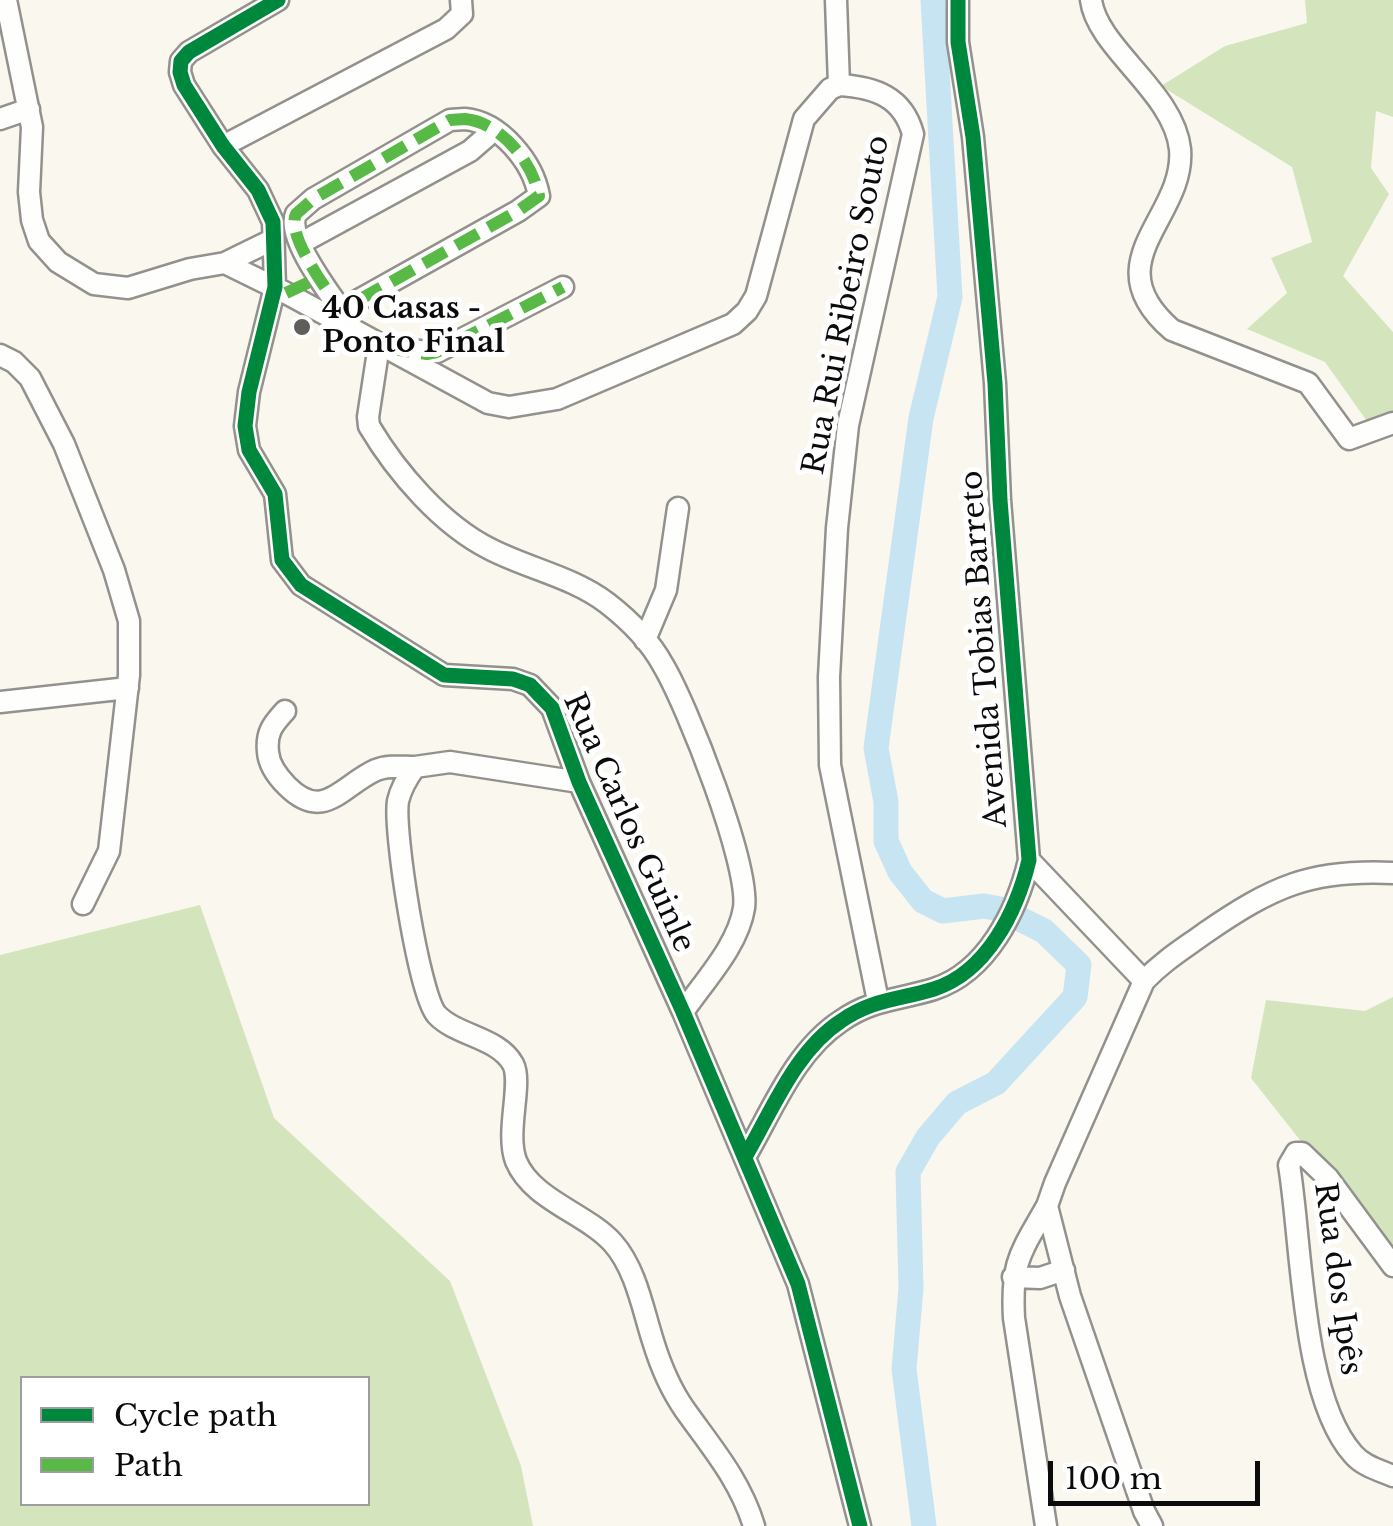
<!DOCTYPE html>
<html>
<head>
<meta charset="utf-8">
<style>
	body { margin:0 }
	#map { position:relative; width:1393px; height:1526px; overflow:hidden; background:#faf7ee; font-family:"Libre Baskerville",serif }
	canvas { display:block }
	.legend { position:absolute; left:20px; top:1376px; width:350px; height:130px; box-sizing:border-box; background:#fff; border:2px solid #9d9d9d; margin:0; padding:12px 18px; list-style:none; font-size:30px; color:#0b0b0b }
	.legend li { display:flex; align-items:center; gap:20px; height:50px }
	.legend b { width:50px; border:2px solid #9d9d9d }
	.scale { position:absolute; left:1048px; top:1461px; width:212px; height:45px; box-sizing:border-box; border:5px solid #0b0b0b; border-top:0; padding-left:12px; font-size:30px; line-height:35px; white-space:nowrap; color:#0b0b0b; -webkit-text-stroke:8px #fff; paint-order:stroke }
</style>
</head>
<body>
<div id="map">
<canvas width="1393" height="1526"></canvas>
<ul class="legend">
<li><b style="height:12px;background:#00873e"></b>Cycle path</li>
<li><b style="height:12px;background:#58b947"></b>Path</li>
</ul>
<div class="scale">100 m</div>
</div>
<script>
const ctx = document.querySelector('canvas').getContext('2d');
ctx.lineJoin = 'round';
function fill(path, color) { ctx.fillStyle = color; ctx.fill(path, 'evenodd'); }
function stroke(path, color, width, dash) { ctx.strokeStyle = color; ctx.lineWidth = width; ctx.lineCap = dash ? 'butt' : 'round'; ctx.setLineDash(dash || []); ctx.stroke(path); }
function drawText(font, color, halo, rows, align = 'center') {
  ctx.font = font + ' "Libre Baskerville",serif'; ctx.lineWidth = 10; ctx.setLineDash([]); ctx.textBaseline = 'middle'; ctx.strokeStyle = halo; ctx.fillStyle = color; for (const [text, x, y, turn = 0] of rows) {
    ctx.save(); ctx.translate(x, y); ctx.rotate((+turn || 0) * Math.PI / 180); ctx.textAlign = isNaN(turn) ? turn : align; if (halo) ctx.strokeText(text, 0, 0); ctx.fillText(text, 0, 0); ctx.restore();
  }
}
fill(new Path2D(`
	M1305 0H1393V117L1376 111 1371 168 1389 194 1343 276 1393 332V413L1369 424 1325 362 1247 329 1287 293 1271 258 1312 242 1292 167 1161 86 1225 46 1307 23Z
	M200 905 274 1118 450 1281 521 1466 533 1526H0V955ZM22 1378H368V1504H22Z
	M1393 997V1258L1251 1078 1266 1000 1365 1011Z`), '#d4e5bd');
stroke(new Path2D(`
	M924 1526 904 1369 911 1288 908 1172 928 1137 957 1103 996 1083 1075 997 1079 965 1044 931 1000 909 984 906 943 911 923 901 900 872 886 841V802L876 748 921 418 950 297 933 0`), '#c7e4f2', 25);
const minor = new Path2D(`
	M6 0 32 127 29 192 32 220 39 241 58 262 94 284 128 288 190 269 225 263 286 293 488 403 509 407 557 399 733 324 747 311 756 296 804 119 830 89 839 85
	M278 0 189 52 181 61 180 72 184 85 223 146 258 190 273 222 275 287 249 392 245 426 249 450 275 494 282 560 301 585 444 675 513 679 530 685 552 708 579 782 683 1012 798 1284 860 1526
	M836 0 839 85
	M1091 0C1097 48 1174 92 1180 149 1186 218 1092 261 1172 330L1308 383 1349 439 1393 423
	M839 85C875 87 903 97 913 134L848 425 837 528 829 677 830 765 878 1001
	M0 119 29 109
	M465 119C500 122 533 162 539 196L518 211 341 310C327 290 286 236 296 214L313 199 450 120Z
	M223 146 446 29 462 14 461 0
	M301 243 470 151 493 131
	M225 263 272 240
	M379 345 368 417 369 426C397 473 442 525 490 549 529 569 573 577 607 603 629 620 650 641 663 665 687 705 750 865 744 908 738 946 704 981 683 1012
	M402 350 437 352 563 287
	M0 355 14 362 30 378 64 444 114 570 129 621V675L109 851 83 904
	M645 640 666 590 678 508
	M0 702 128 688
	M285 711C272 725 266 733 268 752 269 766 278 777 287 786 324 823 342 785 376 770 388 765 402 767 415 767
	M579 782 450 762 415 767C407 778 401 788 398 801 393 829 419 996 437 1015 457 1036 498 1037 513 1064 523 1083 505 1132 516 1161 532 1200 586 1213 613 1243 636 1269 643 1310 653 1341 660 1364 671 1390 685 1410 712 1448 740 1480 754 1526
	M1029 860 1144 981
	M745 1157C772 1111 795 1051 841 1021 872 999 899 1000 934 989 987 972 1017 911 1029 860L1000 500 995 383 973 137 958 42V0
	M1393 1266 1328 1178 1302 1153H1296L1289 1165C1302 1242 1301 1396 1353 1454 1363 1466 1379 1470 1393 1476
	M1013 1277 1040 1278 1064 1270
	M1046 1526 1014 1318C1011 1261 1020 1254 1047 1206
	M1152 1526 1144 1511 1070 1296 1047 1206 1055 1183 1144 981C1163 961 1183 949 1205 933 1272 887 1310 869 1393 873`);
stroke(minor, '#93918d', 25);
stroke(minor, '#fefefc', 20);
stroke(new Path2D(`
	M465 119C500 122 533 162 539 196L518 211 341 310C327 290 286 236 296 214L313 199 450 120Z
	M286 293 318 278
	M385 348 427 354 437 352 563 287`), '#58b947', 12, [25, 12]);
stroke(new Path2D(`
	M278 0 189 52 181 61 180 72 184 85 223 146 258 190 273 222 275 287 249 392 245 426 249 450 275 494 282 560 301 585 444 675 513 679 530 685 552 708 579 782 683 1012 798 1284 860 1526
	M745 1157C772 1111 795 1051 841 1021 872 999 899 1000 934 989 987 972 1017 911 1029 860L1000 500 995 383 973 137 958 42V0`), '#00873e', 15);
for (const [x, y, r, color] of [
	[302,327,10,"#5f5e5a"]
]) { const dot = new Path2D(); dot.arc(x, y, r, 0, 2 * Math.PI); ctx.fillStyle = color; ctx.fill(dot); stroke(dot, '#fff', 4); }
drawText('30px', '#0b0b0b', '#fff', [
	["Rua Rui Ribeiro Souto",847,305,-79],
	["Avenida Tobias Barreto",985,649,-94],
	["Rua Carlos Guinle",628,823,66],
	["Rua dos Ipês",1337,1279,82]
]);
drawText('bold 30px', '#0b0b0b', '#fff', [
	["40 Casas -",322,310],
	["Ponto Final",322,344]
], 'left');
</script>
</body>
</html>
